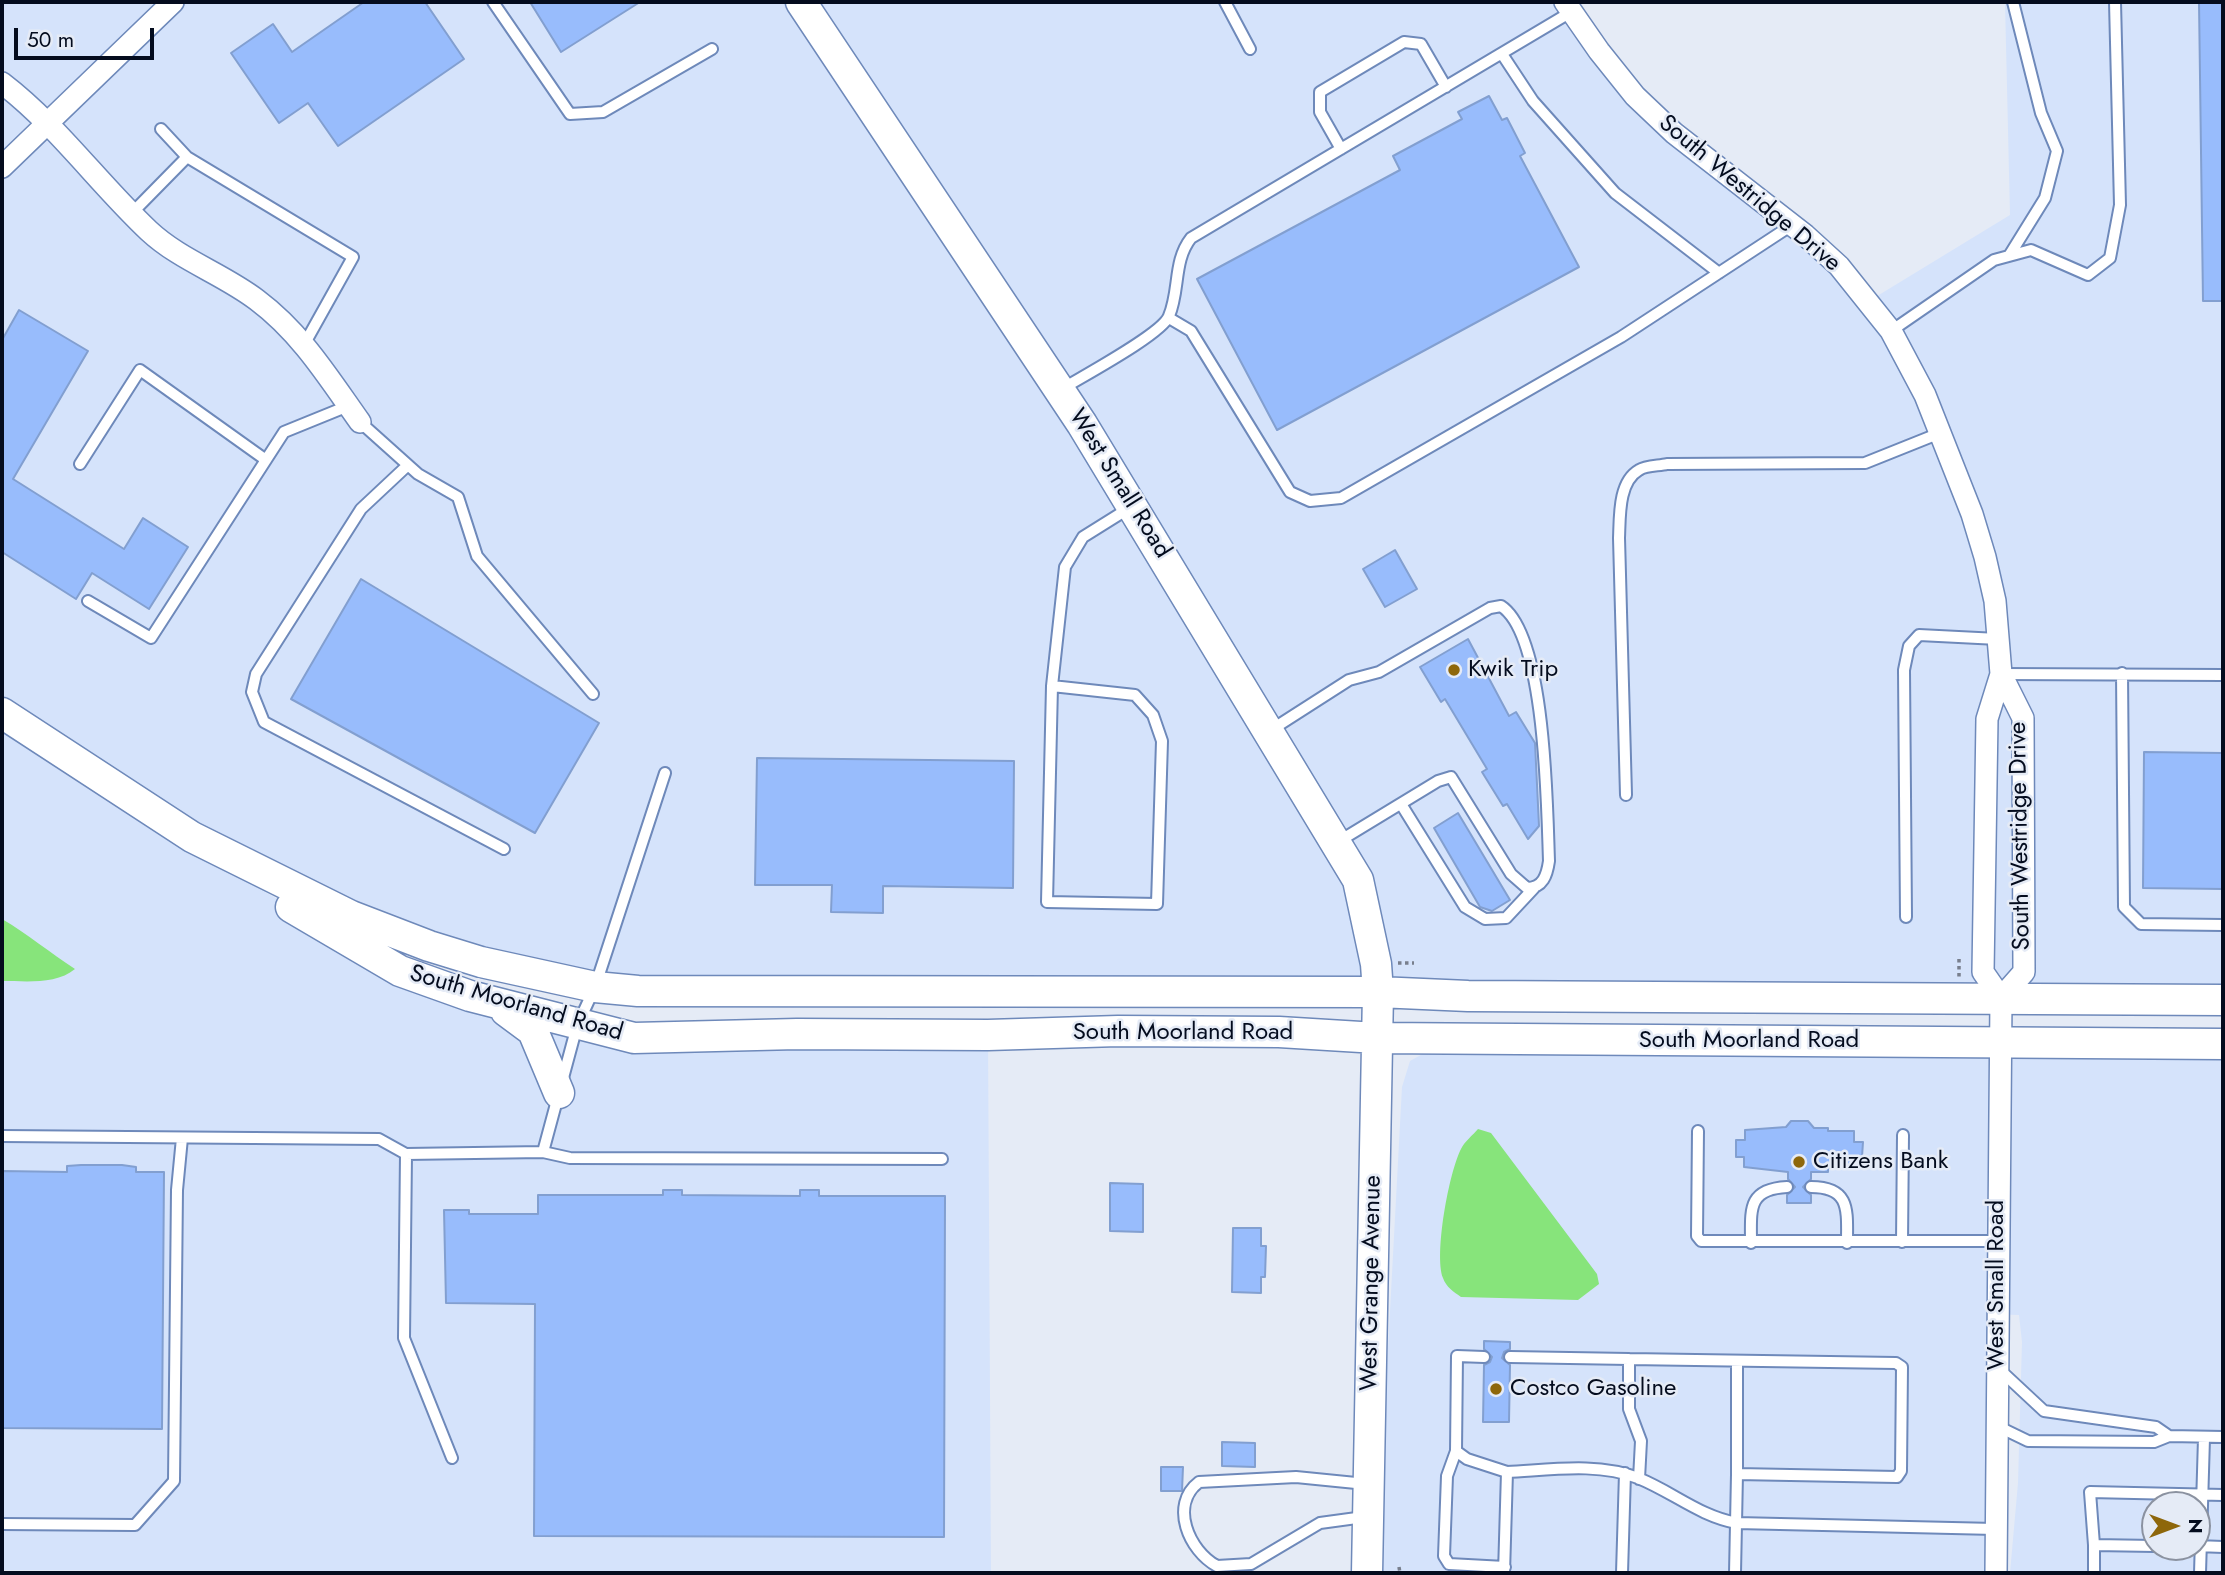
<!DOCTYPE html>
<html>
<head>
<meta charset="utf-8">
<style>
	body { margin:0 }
	#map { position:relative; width:2225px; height:1575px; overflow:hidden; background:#e5ebf6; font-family:Jost,sans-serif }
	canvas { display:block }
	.frame { position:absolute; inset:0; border:4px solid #040c1e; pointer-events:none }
	.north { position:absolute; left:2141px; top:1491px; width:70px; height:70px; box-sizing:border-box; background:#e5ebf6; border:2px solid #8b92a0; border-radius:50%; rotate:90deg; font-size:19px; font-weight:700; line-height:28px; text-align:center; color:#040c1e }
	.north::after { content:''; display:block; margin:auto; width:24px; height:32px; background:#8e670b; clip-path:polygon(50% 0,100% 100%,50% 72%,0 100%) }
	.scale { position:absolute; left:14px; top:28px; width:140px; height:32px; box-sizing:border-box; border:4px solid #040c1e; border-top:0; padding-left:9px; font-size:21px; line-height:24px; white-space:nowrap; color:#040c1e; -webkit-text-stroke:5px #e5ebf6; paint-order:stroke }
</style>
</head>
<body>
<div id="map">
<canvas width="2225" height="1575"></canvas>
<div class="frame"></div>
<div class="north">N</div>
<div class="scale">50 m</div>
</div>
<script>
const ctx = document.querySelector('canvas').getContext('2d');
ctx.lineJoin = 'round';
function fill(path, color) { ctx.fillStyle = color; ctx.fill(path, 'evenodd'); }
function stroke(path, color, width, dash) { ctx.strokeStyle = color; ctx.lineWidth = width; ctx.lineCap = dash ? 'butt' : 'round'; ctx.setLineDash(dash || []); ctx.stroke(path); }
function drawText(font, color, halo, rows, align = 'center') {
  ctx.font = font + ' Jost,sans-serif'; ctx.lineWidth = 5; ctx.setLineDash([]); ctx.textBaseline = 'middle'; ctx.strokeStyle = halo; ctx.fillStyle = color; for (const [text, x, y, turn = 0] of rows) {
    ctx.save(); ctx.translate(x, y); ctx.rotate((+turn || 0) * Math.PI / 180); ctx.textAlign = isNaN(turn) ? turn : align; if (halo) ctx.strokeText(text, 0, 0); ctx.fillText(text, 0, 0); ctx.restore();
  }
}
fill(new Path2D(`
	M2 2H1565L1599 51 1869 301 2010 215 2005 2H2223V1000L595 987 223 867 400 971 577 1026 988 1035 991 1573 2 1570Z
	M1428 1051 2223 1055V1573H2010L2018 1483 2022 1342 2019 1315 1987 1314 1988 1573H1376L1402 1087 1410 1061ZM2155 1505H2197V1547H2155Z`), '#d5e3fb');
fill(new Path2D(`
	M2 919C28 934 50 953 75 969 56 985 25 981 2 981Z
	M1478 1129 1491 1133 1597 1274 1599 1284 1578 1300 1461 1297C1454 1292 1446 1287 1443 1278 1434 1254 1449 1172 1461 1149 1464 1142 1473 1135 1478 1129Z`), '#87e47b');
const building = new Path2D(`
	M364 2H425L464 59 338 146 308 103 279 123 231 53 273 24 292 52Z
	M530 2H640L561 52Z
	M2199 2H2223V301H2203Z
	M1489 96 1502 120 1507 118 1525 153 1520 156 1579 267 1277 430 1197 279 1400 170 1393 156 1462 119 1458 112Z
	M19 310 88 351 13 479 124 549 143 518 188 547 149 609 92 573 76 599 2 552V340Z
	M1395 550 1417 589 1385 607 1363 569Z
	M361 579 599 723 535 833 291 699Z
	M1468 639 1509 716 1516 712 1535 743 1539 826 1528 839 1507 804 1503 806 1482 772 1487 769 1445 699 1441 702 1420 667Z
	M2144 752 2223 753V889L2143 888Z
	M757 758 1014 761 1013 888 883 886V913L831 912 832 885H755Z
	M1458 813 1510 900 1492 911 1480 907 1434 828Z
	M1791 1121H1808L1814 1128H1828V1131H1854V1142H1863L1862 1157H1854L1853 1168H1828V1172H1811V1179L1803 1187 1811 1195V1203H1787V1195L1795 1187 1788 1179V1172L1744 1167V1157H1736V1140H1745V1130L1786 1127Z
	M81 1165H122L136 1167V1172H164L162 1429 2 1428V1171L67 1172V1166Z
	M1110 1183 1143 1184V1232L1110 1231Z
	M663 1190H682V1195L800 1196V1190H819V1196H945L944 1537 534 1536 535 1304 446 1303 444 1210H469V1214H538V1195H663Z
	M1233 1228H1261V1246H1266L1265 1277H1261V1293L1232 1292Z
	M1484 1341 1510 1342V1349L1504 1352 1502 1358 1510 1365 1509 1422H1483L1484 1365 1490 1362 1492 1357 1484 1349Z
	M1222 1442 1255 1443V1467L1222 1466Z
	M1161 1467H1183L1182 1491H1161Z`);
fill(building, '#98bcfc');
stroke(building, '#829fd0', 2);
const lane = new Path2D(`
	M493 2 570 114 603 112 712 49
	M1225 2 1250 49
	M1502 54 1533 101 1615 193 1719 273
	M161 129 187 157
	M1341 149 1320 112V92L1404 42 1421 44 1446 87
	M131 214 187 157 353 257 305 343
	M2009 256 2045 198 2057 151 2041 113 2013 2
	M1169 318 1191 331 1290 492 1310 501 1341 498 1621 337 1792 225
	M1891 331 1994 260 2031 250 2088 275 2110 258 2120 205 2115 2
	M1062 389C1083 376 1162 334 1169 316 1180 290 1173 261 1191 238L1571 12
	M360 422 418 474 458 497 477 556 593 694
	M80 464 140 370 266 460
	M408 465 361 509 256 674 252 692 264 722 504 849
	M88 601 151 638 284 432 348 406
	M2122 673 2124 907 2141 924 2223 925
	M2001 674 2223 675
	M1052 686 1047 902 1157 904 1162 741 1153 715 1135 695 1052 686 1065 567 1083 537 1131 507
	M1271 730 1349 680 1379 672 1490 608 1501 606C1546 635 1547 808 1549 861 1547 875 1543 888 1527 888L1511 874 1451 777 1438 781 1336 843
	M1626 795 1619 538C1620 517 1618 482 1639 470 1646 465 1659 466 1667 464L1865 463 1940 433
	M1401 804 1465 907 1485 919 1506 918 1534 888
	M1906 917 1904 670 1909 646 1919 635 1998 639
	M1698 1131 1697 1236 1701 1241H1997
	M2 1136 379 1139 406 1154 543 1152 577 1026 595 987 665 773
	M543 1152 570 1158 942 1159
	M406 1154 404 1338 452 1458
	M1811 1187C1851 1187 1847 1211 1847 1243
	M1902 1242 1903 1135
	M1751 1243C1751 1210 1747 1189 1787 1187
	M1484 1357 1457 1356 1456 1451 1447 1476 1444 1556 1449 1564 1505 1567
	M1510 1357 1629 1359
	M2000 1370 2044 1411 2156 1427 2169 1436
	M1997 1426 2028 1441 2154 1442 2169 1436 2223 1437
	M1456 1451 1467 1459 1507 1472
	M1737 1474V1361
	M1639 1479 1641 1441 1629 1409V1359L1896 1363 1902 1367 1901 1471 1897 1477 1737 1474 1735 1573
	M1364 1517 1320 1523 1251 1564 1217 1566C1189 1551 1169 1505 1199 1482L1296 1477 1366 1484
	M2 1524 135 1525 174 1481 177 1190 182 1138
	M2094 1545 2090 1492 2223 1495
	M2197 1546 2223 1547
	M1504 1573 1507 1472C1549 1470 1598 1462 1638 1478 1673 1492 1699 1516 1737 1523L1995 1529
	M1622 1573 1625 1473
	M2094 1573V1545L2155 1546
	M2200 1573 2204 1438`);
const street = new Path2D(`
	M1565 2 1599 51 1635 96 1674 133 1805 235 1839 266 1891 331 1925 395 1972 514 1985 557 1995 601 2001 674 2023 718 2024 972 2001 998
	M2 83C57 125 98 183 149 231 180 260 223 274 257 300 301 333 328 377 360 422
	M2 167 173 2
	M2001 998 1983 972 1987 719 2001 674
	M1996 1573 2001 998`);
const secondary = new Path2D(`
	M801 2 1082 424 1358 880 1376 964 1378 992 1367 1573
	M2 713 192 837 351 916 429 946 481 962 595 987 638 991 1378 992 1468 996 2223 1000
	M291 907 400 971 470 996 634 1038 797 1034 988 1035 1118 1031 1279 1032 1377 1038 2223 1044
	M506 1011 533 1031 559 1093`);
stroke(lane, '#6e89ba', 14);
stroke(street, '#6e89ba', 24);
stroke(secondary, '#6e89ba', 33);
stroke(new Path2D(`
	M1959 959V977
	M1398 963H1414
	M1399 1567 1400 1573`), '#787f8d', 3.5, [3.5, 3.5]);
stroke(lane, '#fff', 10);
stroke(street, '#fff', 21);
stroke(secondary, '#fff', 30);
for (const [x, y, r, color] of [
	[1454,670,7,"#8e670b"],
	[1799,1162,7,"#8e670b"],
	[1496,1389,7,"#8e670b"]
]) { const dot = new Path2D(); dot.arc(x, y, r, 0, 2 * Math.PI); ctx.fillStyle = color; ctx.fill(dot); stroke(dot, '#e5ebf6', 2.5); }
drawText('24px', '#040c1e', '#e5ebf6', [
	["South Westridge Drive",1749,194,40],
	["West Small Road",1119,484,58],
	["South Westridge Drive",2021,836,-91],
	["South Moorland Road",516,1004,16],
	["South Moorland Road",1183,1033],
	["South Moorland Road",1749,1041],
	["West Grange Avenue",1372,1283,-89],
	["West Small Road",1997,1285,-90]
]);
drawText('24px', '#040c1e', '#e5ebf6', [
	["Kwik Trip",1468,670],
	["Citizens Bank",1813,1162],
	["Costco Gasoline",1510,1389]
], 'left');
</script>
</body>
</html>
